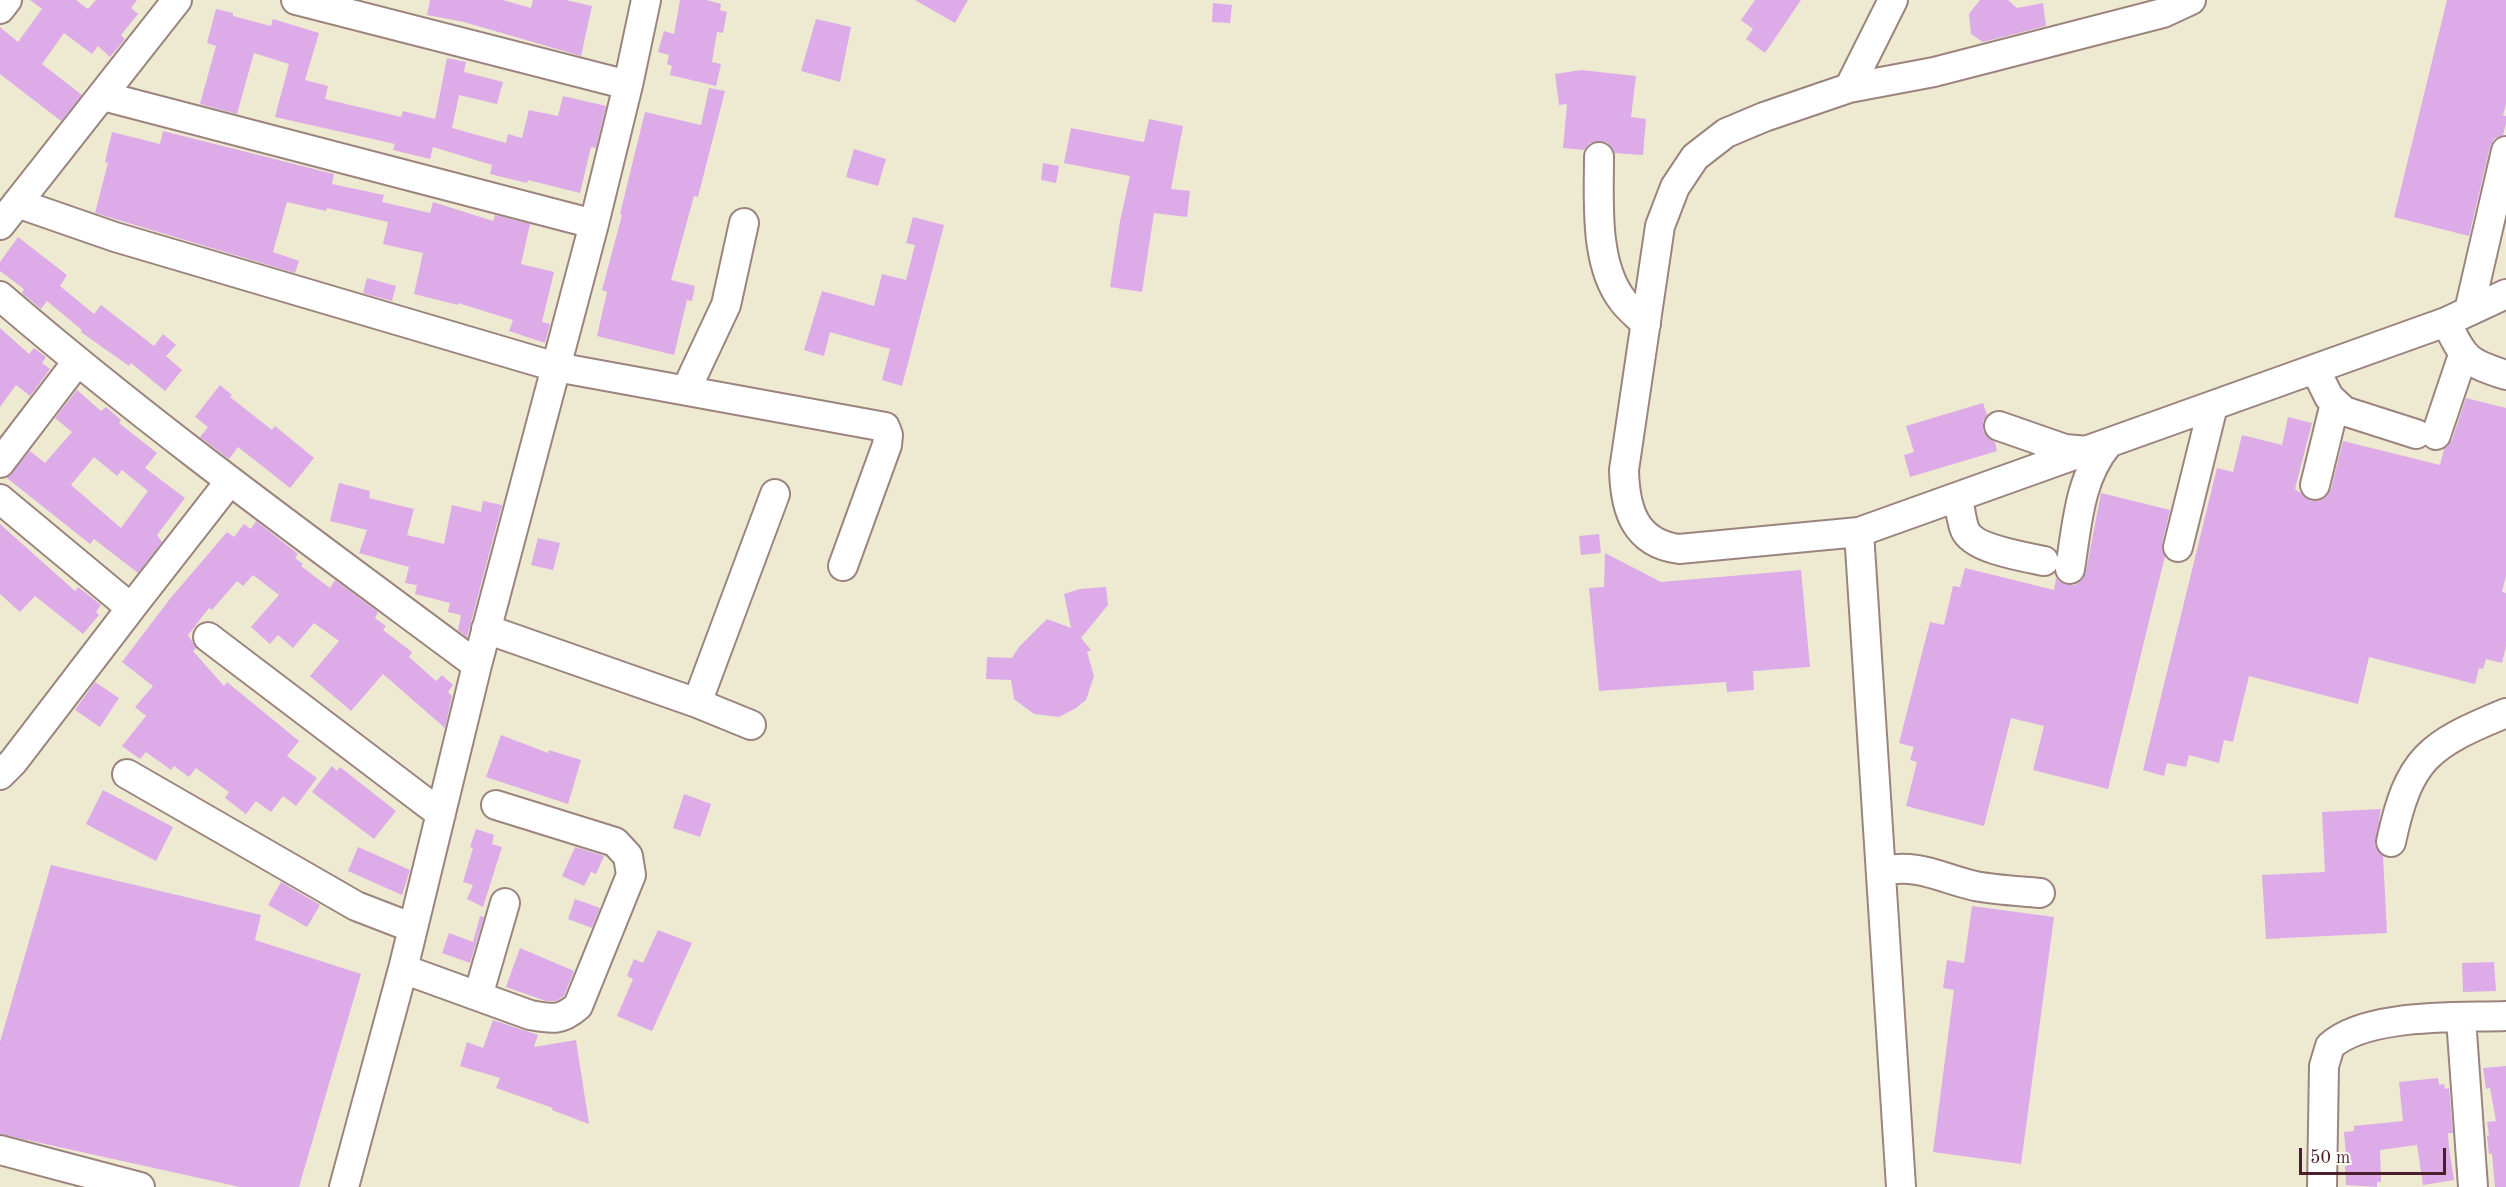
<!DOCTYPE html>
<html>
<head>
<meta charset="utf-8">
<style>
	body { margin:0 }
	#map { position:relative; width:2506px; height:1187px; overflow:hidden; background:#eeead1; font-family:"Old Standard TT",serif }
	canvas { display:block }
	.scale { position:absolute; left:2299px; top:1148px; width:147px; height:27px; box-sizing:border-box; border:3px solid #4a1f2b; border-top:0; padding-left:8px; font-size:18px; line-height:21px; white-space:nowrap; color:#4a1f2b; -webkit-text-stroke:4px #fdfcf7; paint-order:stroke }
</style>
</head>
<body>
<div id="map">
<canvas width="2506" height="1187"></canvas>
<div class="scale">50 m</div>
</div>
<script>
const ctx = document.querySelector('canvas').getContext('2d');
ctx.lineJoin = 'round';
function fill(path, color) { ctx.fillStyle = color; ctx.fill(path, 'evenodd'); }
function stroke(path, color, width, dash) { ctx.strokeStyle = color; ctx.lineWidth = width; ctx.lineCap = dash ? 'butt' : 'round'; ctx.setLineDash(dash || []); ctx.stroke(path); }
fill(new Path2D(`
	M30 0H76L88 9 96 0H137L131 8 138 14 121 35 125 39 110 57 98 46 92 54 64 33 42 64 82 95 61 121 0 74V27L18 42 42 9Z
	M430 0H503L531 8 533 0H566L592 6 581 56 464 22 427 15Z
	M680 0H707L721 4 720 10 727 12 723 33 717 32 712 62 721 64 716 86 670 75 672 66 667 64 669 55 658 52 664 31 674 34Z
	M915 0H968L955 23Z
	M1755 0H1801L1765 53 1746 39 1753 29 1741 20Z
	M1980 0H2008L2017 8 2043 3 2046 26 1983 42 1971 34 1969 14Z
	M2447 0H2506V103L2503 116H2506V123L2503 135 2494 139 2490 147 2469 236 2394 217Z
	M1213 3 1232 5 1230 23 1212 22Z
	M216 9 233 13V16L271 26 273 19 319 33 305 80 328 86 325 99 401 117 403 111 435 119 447 58 466 62 464 72 503 82 497 104 459 95 452 128 506 143 508 134 522 138 529 110 558 116 563 96 606 106 596 148 591 147 580 193 528 180 527 183 490 174 492 165 433 147 430 159 393 150 395 144 275 117 289 64 254 53 237 114 200 104 216 46 207 43Z
	M816 19 851 27 840 82 801 71Z
	M1581 70 1636 76 1631 117 1646 119 1643 155 1614 153 1608 143 1600 141 1590 143 1584 150 1563 148 1567 104 1559 105 1555 74Z
	M709 88 725 91 698 197 694 196 671 280 695 286 692 301 687 300 674 355 597 336 607 292 602 290 622 215 620 214 645 112 701 125Z
	M1149 119 1183 126 1171 189 1190 191 1187 217 1154 213 1142 292 1110 287 1120 221 1130 176 1064 163 1071 128 1144 142Z
	M163 131 334 174 332 184 384 195 382 202 430 213 433 202 493 221 495 215 530 224 521 264 554 272 542 322 550 324 545 343 509 331 513 320 458 303V305L414 294 423 253 383 244 388 222 327 208 326 211 287 202 273 252 299 261 295 273 95 213 108 163 105 162 112 132 160 144Z
	M854 149 886 159 878 186 846 177Z
	M1043 163 1059 166 1056 183 1041 180Z
	M913 217 944 225 902 386 882 380 890 349 830 332 824 356 804 350 822 291 874 306 882 274 906 280 915 245 906 243Z
	M18 237 67 275 60 286 94 314 101 305 154 346 163 334 176 345 166 356 182 370 165 391 131 363 129 366 81 332 82 330 47 301 41 309 22 293 24 289 0 271V262Z
	M367 278 396 286 392 301 363 293Z
	M0 328 29 354 34 348 46 357 42 363 50 369 30 396 16 385 0 407Z
	M220 385 232 395 230 397 272 430 275 426 314 458 290 488 238 447 229 459 200 437 208 427 195 417Z
	M77 390 101 411 106 407 121 420 119 423 157 453 145 468 185 498 157 535 162 542 138 573 94 539 90 544 7 478 30 451 45 463 72 432 55 418ZM94 457 117 476 122 470 148 491 121 528 71 485Z
	M2466 398 2506 408V575L2502 592 2506 593V646L2502 663 2486 659 2483 669 2479 668 2475 684 2369 657 2358 704 2249 676 2233 742 2224 740 2219 763 2189 755 2186 767 2167 763 2164 776 2143 770 2217 468 2233 472 2242 435 2282 445 2288 417 2312 423 2295 489 2311 501H2319L2326 497 2331 489 2343 441 2440 465 2444 449 2452 440Z
	M1983 403 1987 415 1983 421V430L1987 437 1995 442 1997 451 1910 477 1904 455 1914 452 1906 426Z
	M339 483 370 491 369 498 414 509 407 535 444 544 452 505 481 512 483 501 502 505 467 637 458 630 461 615 448 612 450 603 415 594 417 585 405 583 409 567 359 553 367 530 330 521Z
	M2101 493 2170 510 2162 543 2165 556 2108 789 2033 770 2044 726 2011 718 1984 826 1906 806 1917 762 1910 760 1914 747 1899 743 1930 622 1944 625 1953 586 1960 587 1965 568 2054 590 2056 578 2060 582 2068 585H2075L2082 580 2086 571Z
	M256 521 298 554 295 558 303 564 301 566 330 588 335 580 378 612 375 618 386 626 383 630 412 652 409 657 436 681 442 675 453 685 448 692 452 696 445 728 383 674 351 711 310 676 339 641 314 623 293 648 278 635 270 644 251 627 279 595 253 575 243 586 237 581 212 610 209 608 188 635 196 648 193 651 224 686 227 682 299 741 287 756 317 778 296 806 283 796 271 812 256 801 246 814 225 798 229 792 196 768 189 777 174 766 171 770 146 752 140 759 122 746 146 716 135 707 153 686 122 662 169 600 227 532 234 537 244 524 251 529Z
	M0 524 75 591 78 587 101 605 96 612 99 615 83 634 35 596 20 612 0 594Z
	M1599 534 1601 553 1581 555 1579 536Z
	M538 538 560 543 553 570 531 565Z
	M1605 553 1661 582 1801 570 1810 667 1753 671 1754 690 1727 692 1726 682 1599 691 1589 588 1604 587Z
	M1106 587 1108 605 1081 638 1091 650 1087 652 1094 676 1086 700 1076 708 1059 717 1034 714 1014 699 1011 680 986 679 987 657 1012 658 1019 647 1047 619 1071 628 1064 594 1080 589Z
	M95 682 119 698 100 727 75 710Z
	M501 735 548 753 549 750 581 760 568 804 486 777Z
	M332 766 337 771 340 767 396 811 374 839 312 792Z
	M103 790 173 827 156 861 86 824Z
	M684 794 711 804 700 837 673 828Z
	M2381 809 2375 846 2383 856 2387 933 2266 939 2262 875 2325 872 2322 812Z
	M476 829 494 835 492 844 502 847 483 907 467 899 473 885 463 882 473 848 470 847Z
	M358 847 410 870 402 895 348 871Z
	M575 847 604 856 596 874 591 872 584 886 562 876Z
	M51 865 261 915 255 940 361 974 299 1187H240L0 1134V1042Z
	M281 882 320 905 307 927 268 905Z
	M575 899 600 908 592 928 568 919Z
	M1972 906 2054 917 2021 1164 1933 1152 1954 990 1943 988 1947 960 1964 963Z
	M480 916 484 917 470 963 442 953 449 933 473 942Z
	M658 930 692 943 652 1031 617 1016 633 979 627 976 634 959 643 963Z
	M520 948 574 971 564 996 556 1001H546L506 987Z
	M2494 962 2496 991 2463 992 2462 963Z
	M493 1020 538 1035 534 1047 576 1040 589 1124 552 1110 553 1108 496 1088 500 1078 460 1066 467 1042 483 1048Z
	M2506 1066V1187H2495L2492 1154H2489L2487 1136 2489 1135 2487 1122 2496 1121 2490 1088 2486 1089 2483 1068Z
	M2438 1078 2439 1085 2444 1084 2445 1089 2449 1088 2453 1133H2448L2449 1148 2454 1180 2423 1185 2417 1145 2380 1150 2381 1182H2377V1187L2346 1185 2345 1166H2347L2344 1132 2354 1131V1126L2403 1121 2399 1082Z`), '#dcabe8');
const minor = new Path2D(`
	M296 0 628 85
	M2191 0 2163 13 1934 72 1849 88 1764 117 1726 133 1695 157 1675 187 1660 226 1624 470C1625 510 1635 543 1679 549L1859 532 2446 322 2506 294
	M0 9 7 0
	M1849 88 1893 0
	M103 96 594 224
	M1599 157C1599 201 1594 264 1623 301 1629 309 1638 316 1646 324
	M17 203 115 237 556 367 885 427 888 435 887 445 843 566
	M0 225 177 0
	M0 296C152 427 316 545 477 665
	M2469 311 2506 151
	M2446 322C2465 359 2465 362 2506 375
	M2315 369 2329 397 2344 411 2416 434
	M686 390 726 305 744 223
	M1999 426 2065 449 2088 451
	M2436 435 2463 355
	M0 463 77 362
	M2315 485 2335 403
	M1958 497C1960 507 1961 520 1965 530 1973 549 2025 557 2044 561
	M0 499 131 608 230 481
	M1859 532 1901 1187
	M2178 547 2213 406
	M2070 569C2077 526 2079 478 2108 444
	M486 629 697 703 775 494
	M208 637 441 814
	M697 703 751 725
	M127 774 356 906 413 928
	M0 775 13 762 131 608
	M2391 842C2409 758 2428 745 2506 713
	M1881 871C1919 863 1940 878 1975 886 1996 890 2019 891 2040 893
	M403 969 530 1015C552 1019 561 1021 578 1006L631 875 628 856 615 842 496 805
	M478 996 505 903
	M2461 1018 2473 1187
	M0 1150 140 1187
	M344 1187 403 969 477 665 594 224 628 85 646 0
	M2322 1187 2324 1066 2330 1046C2366 1013 2458 1018 2506 1016`);
stroke(minor, '#9c847e', 32);
stroke(minor, '#fff', 28);
</script>
</body>
</html>
